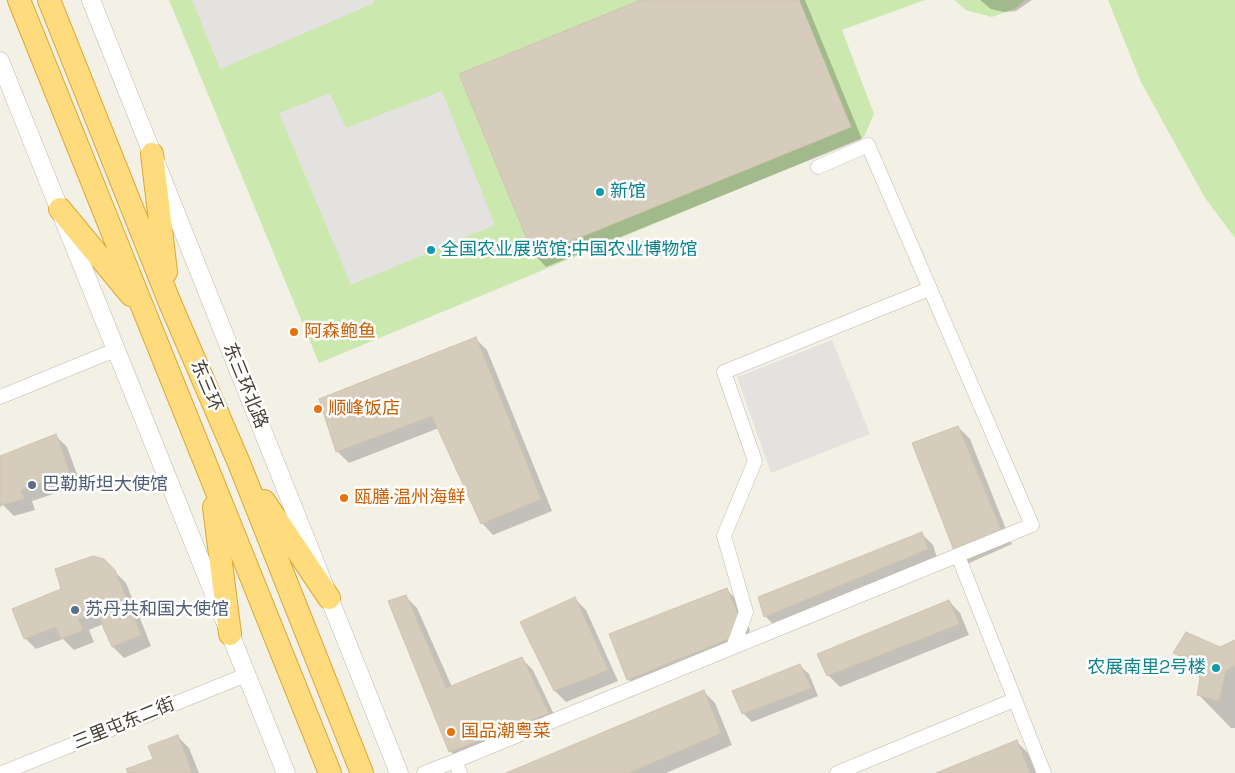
<!DOCTYPE html>
<html>
<head>
<meta charset="utf-8">
<style>
	body { margin:0 }
	canvas { display:block; background:#f3f0e6 }
</style>
</head>
<body>
<canvas width="1235" height="773"></canvas>
<script>
const c = document.querySelector('canvas').getContext('2d');
c.lineJoin = 'round';
function fill(path, color) { c.fillStyle = color; c.fill(path, 'evenodd'); }
const toPath = rows => new Path2D(rows.map(r => 'M' + r).join(''));
function stroke(path, color, width, dash) { c.strokeStyle = color; c.lineWidth = width; c.lineCap = dash ? 'butt' : 'round'; c.setLineDash(dash || []); c.stroke(path); }
function label(font, color, halo, rows, align = 'center') {
  c.font = font + ' "Space Grotesk","Noto Sans SC",sans-serif'; c.lineWidth = 5; c.setLineDash([]); c.textBaseline = 'middle'; c.strokeStyle = halo; c.fillStyle = color; for (const [text, x, y, turn = 0] of rows) {
    c.save(); c.translate(x, y); c.rotate((+turn || 0) * Math.PI / 180); c.textAlign = isNaN(turn) ? turn : align; if (halo) c.strokeText(text, 0, 0); c.fillText(text, 0, 0); c.restore();
  }
}
fill(toPath([
	[169,0,925,0,842,30,874,114,864,137,319,363],
	[954,0,1025,0,1016,8,992,17,966,10],
	[1108,0,1235,0,1235,238,1205,198,1141,82]
]), '#cbe8ae');
fill(toPath([
	[192,0,374,0,375,3,220,69],
	[442,91,495,225,351,285,279,113,330,93,346,128],
	[832,340,870,434,771,473,737,377]
]), '#e4e2de');
fill(toPath([
	[644,0,805,0,862,139,546,267,535,255],
	[980,0,1032,0,1016,11,1004,12,991,9],
	[476,339,487,350,552,511,493,535,482,523,439,428,349,463,337,451],
	[958,427,970,439,1012,544,967,564,913,444],
	[56,436,67,447,81,485,32,501,35,510,14,516,3,505,0,507,0,457],
	[922,534,933,545,938,561,777,628,766,617,759,598],
	[103,560,126,583,151,646,124,658,113,647,103,624,89,630,94,642,74,650,63,639,36,649,25,638,63,590],
	[727,590,738,601,750,630,744,648,639,691,628,679],
	[405,596,417,608,452,687,522,659,533,670,559,725,462,762,450,751],
	[575,599,586,610,618,681,566,702,555,691,522,623],
	[949,601,960,613,969,635,840,687,828,675],
	[1235,642,1235,728,1231,728,1199,695,1201,679,1175,652,1220,648],
	[800,666,809,674,818,696,752,722,743,713],
	[703,691,715,703,732,745,666,773,509,773],
	[177,736,189,748,199,773,129,773,155,760],
	[1016,741,1028,753,1036,773,940,773]
]), '#0003');
const building = toPath([
	[641,0,799,0,851,127,534,256,459,74,641,0],
	[476,337,541,499,481,524,432,416,336,452,319,399,476,337],
	[958,426,1002,532,955,553,912,443,958,426],
	[56,434,70,473,21,490,24,499,1,505,0,502,0,456,56,434],
	[922,532,928,549,764,617,758,597,922,532],
	[93,556,104,559,115,570,141,635,112,647,96,611,78,619,83,630,61,639,56,627,24,639,12,609,61,589,55,569,93,556],
	[727,588,739,617,733,637,627,680,609,634,727,588],
	[406,595,446,688,522,657,549,713,449,752,388,601,406,595],
	[575,597,608,670,554,691,520,622,575,597],
	[949,600,959,624,827,676,817,654,949,600],
	[1186,632,1220,647,1235,640,1235,666,1226,670,1219,701,1197,695,1202,666,1173,653,1186,632],
	[800,664,811,688,742,714,732,691,800,664],
	[704,690,721,733,629,773,506,773,704,690],
	[178,735,192,773,128,773,126,769,153,759,148,746,178,735],
	[1017,740,1030,773,936,773,1017,740]
]);
fill(building, '#d5ccbb');
stroke(building, '#d0c4af', 1);
const minor = toPath([
	[0,397,115,350],
	[958,556,1044,773],
	[733,647,746,612,724,536,755,461,724,372,929,289],
	[2,773,246,675],
	[424,773,455,761],
	[460,773,455,761,1032,525,868,145,818,167],
	[837,773,1014,700]
]);
const tertiary = toPath([
	[91,0,399,773],
	[0,61,286,773]
]);
const trunk = toPath([
	[19,0,330,773],
	[49,0,170,303,239,463,362,773],
	[152,154,166,272],
	[60,209,131,295],
	[264,501,329,598],
	[214,507,230,634]
]);
stroke(minor, '#bfb8a9', 15);
stroke(tertiary, '#bfb8a9', 19);
stroke(trunk, '#dea835', 24);
stroke(minor, '#fff', 14);
stroke(tertiary, '#fff', 18);
stroke(trunk, '#fedc7d', 22);
for (const [x, y, r, color] of [
	[600,192,5,"#0f9aa8"],
	[431,250,5,"#0f9aa8"],
	[294,332,5,"#e8710a"],
	[318,409,5,"#e8710a"],
	[32,485,5,"#5c6f8a"],
	[344,498,5,"#e8710a"],
	[75,610,5,"#5c6f8a"],
	[1216,668,5,"#0f9aa8"],
	[451,732,5,"#e8710a"]
]) { const dot = new Path2D(); dot.arc(x, y, r, 0, 2 * Math.PI); c.fillStyle = color; c.fill(dot); stroke(dot, '#fff', 2); }
label('18px', '#0d838f', '#fff', [
	["新馆",610,192],
	["全国农业展览馆;中国农业博物馆",441,250],
	["农展南里2号楼",1206,668,"right"]
], 'left');
label('18px', '#c56008', '#fff', [
	["阿森鲍鱼",304,332],
	["顺峰饭店",328,409],
	["瓯膳·温州海鲜",354,498],
	["国品潮粤菜",461,732]
], 'left');
label('18px', '#464035', '#fff', [
	["东三环",206,386,67],
	["东三环北路",245,386,68],
	["三里屯东二街",124,724,-22]
]);
label('18px', '#4e5e75', '#fff', [
	["巴勒斯坦大使馆",42,485],
	["苏丹共和国大使馆",85,610]
], 'left');
</script>
</body>
</html>
